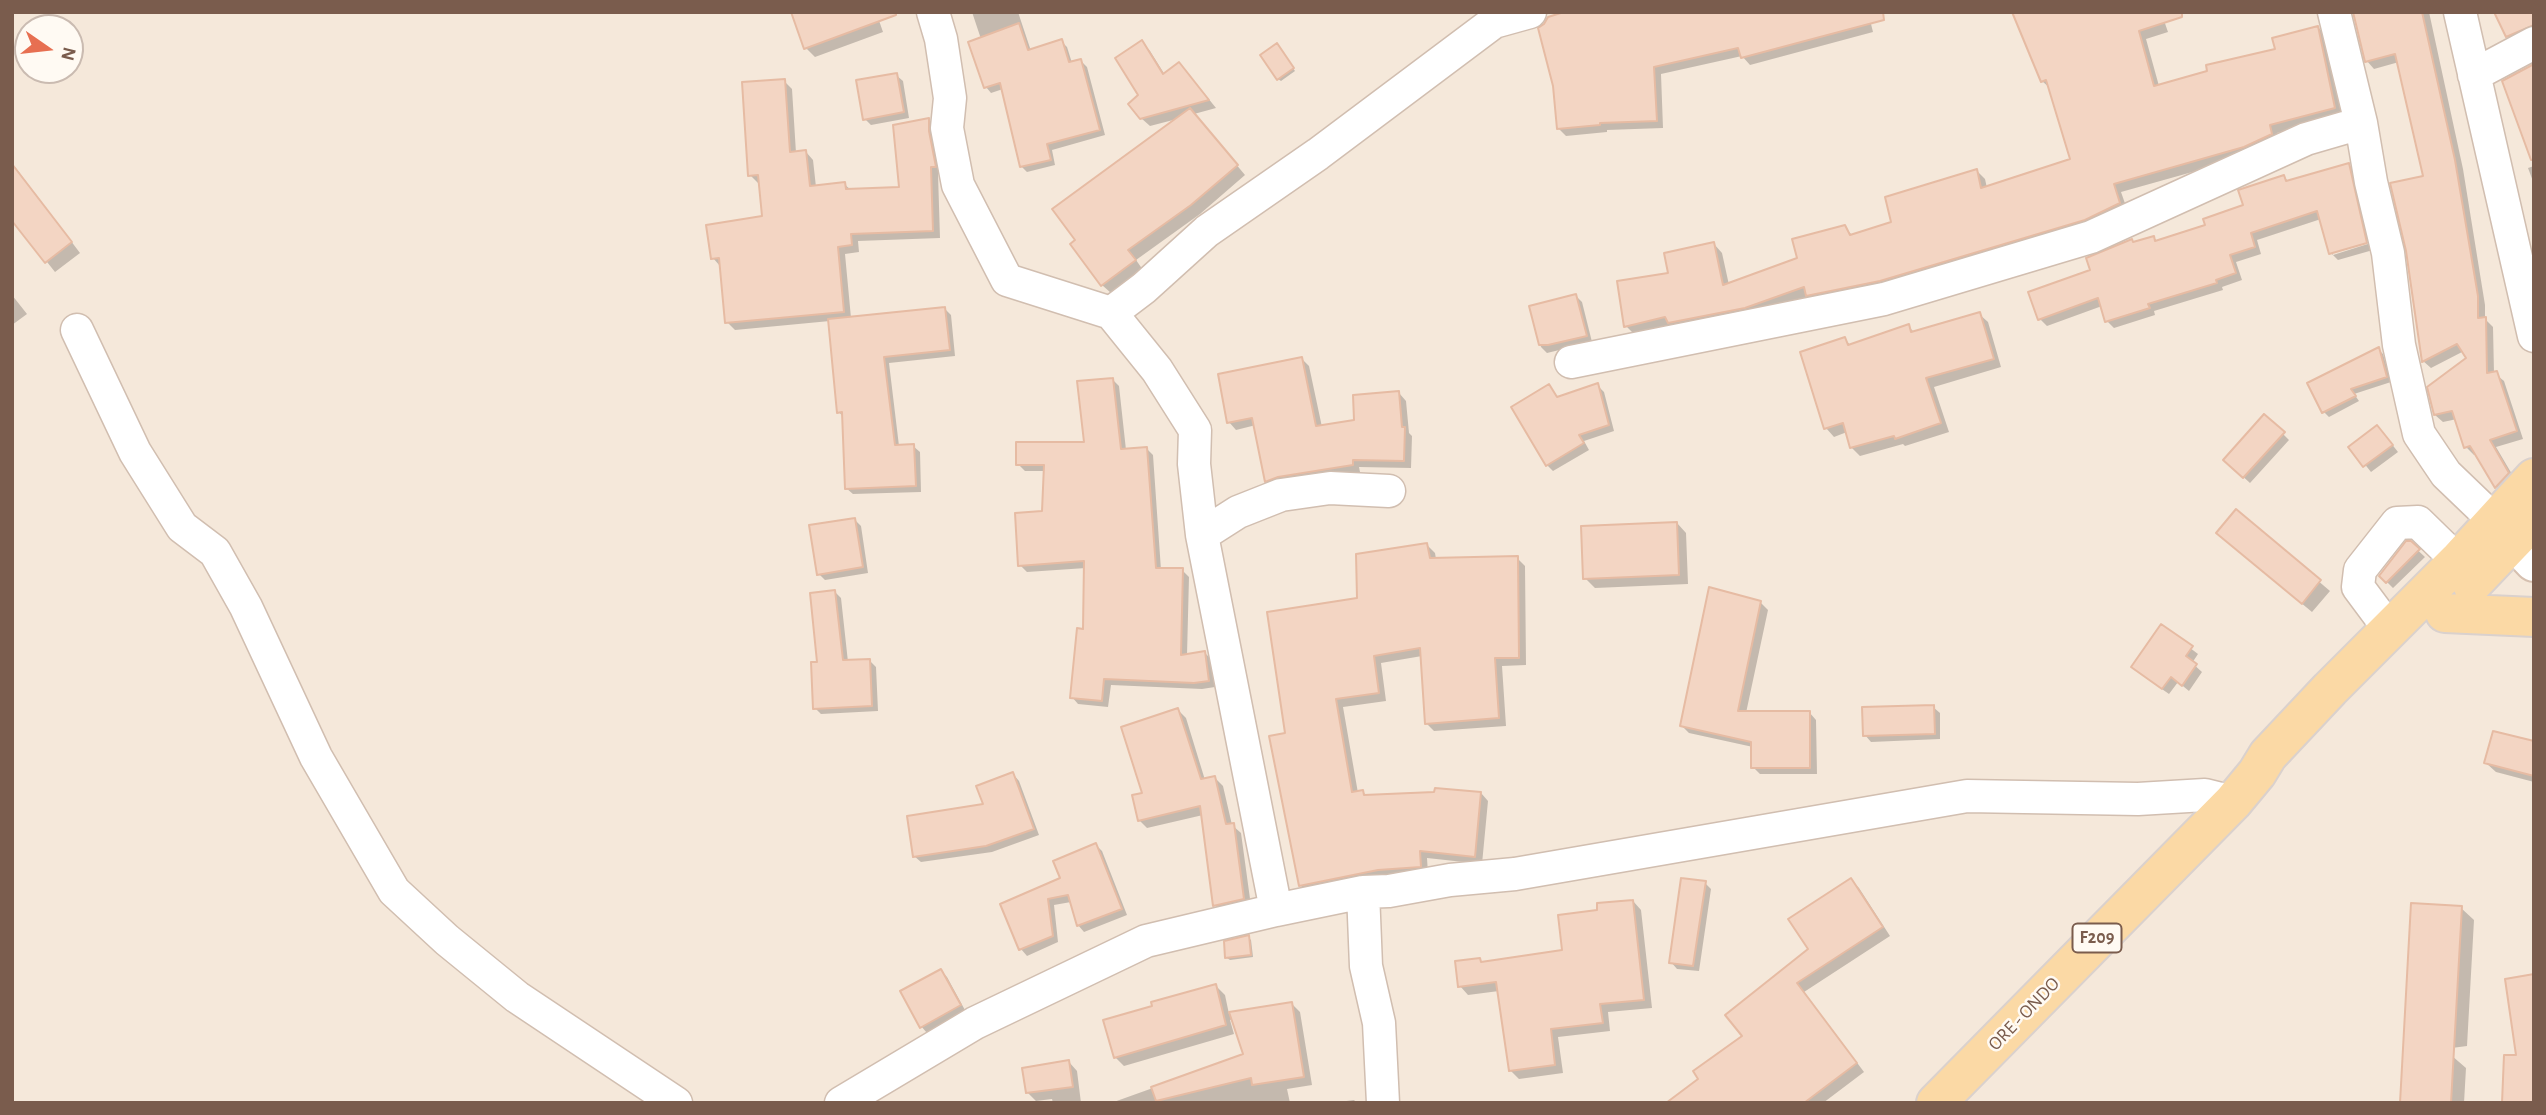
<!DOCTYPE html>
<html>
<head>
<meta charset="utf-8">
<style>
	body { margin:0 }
	#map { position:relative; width:2546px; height:1115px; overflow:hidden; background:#fdf6ec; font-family:"Alegreya Sans",sans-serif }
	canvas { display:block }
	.frame { position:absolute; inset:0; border:14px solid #7a5c4d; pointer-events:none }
	.north { position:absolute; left:14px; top:14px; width:70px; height:70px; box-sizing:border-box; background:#fffaf3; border:2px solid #cabbb1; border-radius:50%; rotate:104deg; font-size:19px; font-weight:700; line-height:28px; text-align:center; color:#7a5c4d }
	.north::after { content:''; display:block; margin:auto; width:24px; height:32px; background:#e76f51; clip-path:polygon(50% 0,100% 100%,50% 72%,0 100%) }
</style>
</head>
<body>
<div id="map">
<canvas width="2546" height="1115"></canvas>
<div class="frame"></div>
<div class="north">N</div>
</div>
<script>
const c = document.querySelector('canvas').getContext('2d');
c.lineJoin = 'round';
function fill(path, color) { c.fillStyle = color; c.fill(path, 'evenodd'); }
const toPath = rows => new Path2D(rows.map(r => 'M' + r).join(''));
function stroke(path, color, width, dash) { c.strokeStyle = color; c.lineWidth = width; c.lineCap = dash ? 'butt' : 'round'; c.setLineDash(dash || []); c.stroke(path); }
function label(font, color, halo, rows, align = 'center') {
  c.font = font + ' "Alegreya Sans",sans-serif'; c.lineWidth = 5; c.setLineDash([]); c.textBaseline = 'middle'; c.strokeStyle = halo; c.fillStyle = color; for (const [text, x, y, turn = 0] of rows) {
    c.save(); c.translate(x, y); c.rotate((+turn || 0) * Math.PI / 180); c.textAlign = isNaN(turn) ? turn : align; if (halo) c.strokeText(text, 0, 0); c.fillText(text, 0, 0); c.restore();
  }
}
fill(toPath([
	[12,12,2534,12,2534,1103,12,1103],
	[28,28,70,28,70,70,28,70]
]), '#f5e8da');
fill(toPath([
	[876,12,883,32,815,57,806,48],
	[972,12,1018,12,1031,51,1061,41,1067,47,1072,63,1081,61,1087,67,1105,135,1052,150,1055,165,1027,172,1021,166,1003,89,991,93,986,87,981,39],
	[1868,12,1873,32,1750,65,1742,56,1661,74,1663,128,1607,130,1607,132,1566,136,1558,128,1555,86],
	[2161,12,2168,32,2146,39,2159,86,2277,50,2318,27,2326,36,2343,117,2277,133,2280,143,2253,155,2121,192,2128,212,1816,304,1809,297,1754,316,1678,331,1672,325,1634,334,1626,326,1670,274,1714,244,1722,253,1729,285,1799,259,1844,227,1853,236,1893,223,1977,171,1985,179,1987,188,2072,160,2051,89,2042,81],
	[2355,12,2429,12,2463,169,2485,305,2485,319,2493,327,2494,373,2504,381,2523,439,2496,447,2516,481,2504,495,2496,487,2477,454,2474,455,2466,447,2457,419,2443,422,2435,415,2468,359,2464,351,2431,368,2423,361,2425,178,2399,62,2374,69,2367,61],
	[2534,12,2534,39,2517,46,2507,36],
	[1142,43,1150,51,1165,75,1187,72,1216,108,1194,114,1245,175,1200,214,1136,260,1143,270,1111,293,1102,285,1177,119,1150,126,1141,118],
	[1279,48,1295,71,1281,81,1278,79],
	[896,75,903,81,909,118,871,125,865,119],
	[784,81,792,89,796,153,806,152,813,160,816,187,844,184,851,190,901,189,929,120,936,128,942,174,938,174,940,238,858,241,859,252,845,254,851,318,945,309,951,315,955,356,889,363,899,446,913,446,920,452,921,492,853,494,846,488,844,418,839,412,830,321,735,330,727,322,720,266,713,258,764,218,760,182,758,183,750,175],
	[12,163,80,253,55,272,12,218],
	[2349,165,2356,172,2371,240,2333,251,2333,255,2371,243,2373,250,2338,260,2331,253,2321,219,2257,240,2261,254,2236,262,2242,280,2222,287,2223,290,2154,311,2155,315,2114,328,2107,321,2102,306,2047,326,2040,319,2092,271,2134,243,2153,238,2157,242,2207,226,2245,206,2284,177,2289,182],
	[2534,166,2534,184,2528,168],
	[12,295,27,314,12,325],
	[1576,296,1582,302,1592,342,1547,353,1541,347,1531,307],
	[1979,314,1988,322,2001,367,1934,387,1949,432,1905,446,1903,444,1860,456,1851,447,1847,432,1834,437,1826,428,1845,339,1851,346,1908,326,1915,333],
	[2378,349,2383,354,2391,382,2354,394,2359,401,2329,417,2324,412,2309,384],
	[1302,359,1309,366,1322,427,1356,422,1399,393,1406,401,1409,433,1412,436,1411,468,1359,467,1360,472,1286,484,1274,488,1267,481,1256,425,1236,430,1229,422],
	[1113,380,1119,386,1126,450,1147,449,1153,455,1161,570,1182,570,1189,577,1187,655,1205,653,1212,660,1215,687,1202,689,1111,685,1108,707,1078,704,1072,697,1085,631,1086,568,1027,572,1020,565,1043,513,1045,471,1025,471,1018,464,1086,444],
	[1549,386,1559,399,1598,386,1604,392,1614,431,1584,441,1589,450,1553,471,1547,465],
	[2383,433,2398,452,2371,472,2351,447],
	[2283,434,2289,440,2250,483,2225,460],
	[2236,511,2330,591,2312,612,2228,542],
	[855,520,861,526,868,573,825,580,819,574],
	[1677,523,1686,533,1688,584,1595,588,1585,578],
	[2410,543,2425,557,2393,588,2381,576],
	[1427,545,1435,553,1436,559,1517,558,1525,566,1526,665,1502,666,1506,726,1434,731,1426,723,1422,656,1381,663,1386,701,1343,707,1358,793,1363,792,1368,797,1481,793,1488,801,1482,864,1427,858,1428,874,1309,893,1301,886,1286,734,1359,600],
	[835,592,841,598,848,662,870,661,876,667,878,711,821,714,815,708,819,663],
	[1760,602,1768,610,1746,713,1809,712,1816,720,1817,774,1760,774,1753,767,1753,747,1689,733,1682,726],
	[2161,626,2198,654,2192,663,2202,672,2189,691,2178,682,2169,694,2139,673],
	[1933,707,1940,713,1940,739,1871,742,1865,735],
	[1178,710,1186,718,1205,780,1215,778,1223,786,1232,825,1241,833,1251,906,1222,913,1215,905,1203,815,1147,828,1139,820,1144,794],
	[2534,743,2534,782,2496,772,2486,763],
	[1013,774,1019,781,1039,835,992,852,921,862,914,856,985,806],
	[1096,845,1102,851,1127,915,1084,932,1078,925,1071,902,1054,905,1058,942,1027,956,1021,949,1003,905,1062,879],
	[1851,880,1859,888,1890,936,1804,992,1864,1072,1823,1103,1689,1103,1701,1080,1744,1036,1810,950],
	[1705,883,1711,889,1699,971,1677,969,1671,962],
	[1633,901,1641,910,1652,1008,1608,1012,1610,1031,1558,1037,1563,1073,1519,1079,1510,1070,1499,991,1468,995,1460,986,1480,960,1484,964,1564,952,1599,912],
	[2461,908,2474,920,2467,1046,2444,1049,2466,1068,2464,1103,2401,1103],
	[1248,937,1251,940,1253,957,1230,960,1227,958],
	[941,971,947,977,966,1012,927,1033,921,1026],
	[1216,986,1225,995,1229,1014,1291,1003,1300,1012,1312,1085,1287,1089,1290,1103,1111,1103,1245,1055,1233,1019,1230,1020,1234,1034,1124,1066,1115,1057],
	[1069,1062,1077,1071,1081,1103,1053,1103,1052,1099,1036,1101,1027,1092],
	[1354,1100,1357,1103,1331,1103]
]), '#0003');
const building = toPath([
	[791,12,896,12,896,15,804,49,791,12],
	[1564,12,1883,12,1884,20,1741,58,1738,48,1654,67,1657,121,1600,123,1600,125,1557,129,1553,86,1538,28,1544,24,1548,17,1564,12],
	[2012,12,2182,12,2182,17,2139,31,2154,86,2207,71,2206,65,2275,49,2272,38,2318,26,2335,108,2270,125,2272,134,2244,147,2114,184,2120,203,2085,220,1880,281,1806,296,1804,287,1745,308,1668,323,1665,317,1624,327,1617,281,1668,273,1664,253,1714,242,1723,285,1797,258,1792,239,1845,225,1850,235,1891,222,1885,197,1977,169,1981,188,2070,159,2046,80,2041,82,2012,12],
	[2353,12,2422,12,2455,160,2478,296,2478,318,2486,317,2487,373,2497,371,2517,431,2490,440,2509,473,2495,488,2470,446,2464,448,2452,411,2434,415,2427,387,2466,358,2457,344,2422,362,2406,251,2390,183,2423,176,2395,54,2365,62,2353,12],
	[2494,12,2534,12,2534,25,2506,37,2494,12],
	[1019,23,1028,50,1062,39,1069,62,1081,59,1100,130,1047,144,1051,160,1020,167,1000,83,984,88,968,42,1019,23],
	[1142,40,1163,74,1179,62,1209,100,1140,119,1128,104,1138,95,1115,58,1142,40],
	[1277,43,1294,68,1277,80,1260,55,1277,43],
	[2534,64,2534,160,2531,160,2502,81,2534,64],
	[897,73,904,112,863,120,856,80,897,73],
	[785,79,790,152,806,150,810,186,845,182,846,189,899,187,893,125,929,118,929,131,936,167,931,167,933,231,851,234,852,245,838,247,844,312,725,323,719,258,711,259,706,225,762,216,758,175,748,176,742,82,785,79],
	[1190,108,1238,165,1191,205,1128,250,1136,260,1101,286,1070,244,1075,240,1052,209,1190,108],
	[2349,163,2367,243,2329,254,2317,211,2251,233,2255,247,2230,255,2236,273,2216,280,2217,283,2148,304,2150,308,2105,322,2098,298,2038,320,2028,292,2090,270,2086,258,2132,239,2133,242,2154,236,2155,241,2205,225,2203,219,2243,205,2238,190,2284,175,2286,181,2349,163],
	[12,164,72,242,45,263,12,221,12,164],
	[1576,294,1587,336,1548,345,1539,345,1529,306,1576,294],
	[945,307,950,350,884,357,895,445,914,444,916,486,845,489,842,412,837,413,828,319,945,307],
	[1980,312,1994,359,1926,378,1941,423,1895,439,1894,436,1850,448,1843,423,1824,429,1800,352,1845,337,1848,345,1909,324,1911,332,1980,312],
	[2379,347,2387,377,2351,389,2356,396,2322,413,2307,383,2379,347],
	[1302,357,1316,426,1354,420,1353,395,1399,391,1402,427,1405,427,1404,461,1353,460,1353,465,1278,477,1265,482,1252,418,1227,423,1218,374,1302,357],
	[1113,378,1121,449,1147,447,1156,568,1183,568,1181,655,1205,651,1209,681,1194,683,1104,679,1102,701,1070,698,1077,628,1083,629,1084,561,1018,566,1015,513,1042,511,1044,465,1016,465,1016,442,1084,442,1077,381,1113,378],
	[1598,383,1609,425,1579,435,1584,443,1546,466,1511,407,1549,384,1557,397,1598,383],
	[2264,414,2285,432,2243,478,2223,460,2264,414],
	[2377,425,2393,445,2363,467,2348,447,2377,425],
	[2236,509,2321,580,2302,604,2216,533,2236,509],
	[855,518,863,567,817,575,809,525,855,518],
	[1677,522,1679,575,1583,579,1581,526,1677,522],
	[2406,541,2411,541,2420,549,2386,583,2379,576,2406,541],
	[1427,543,1430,558,1518,556,1519,658,1495,658,1499,718,1425,724,1420,648,1374,656,1379,693,1336,699,1352,792,1363,790,1364,795,1434,792,1435,788,1481,792,1475,857,1420,851,1421,867,1378,870,1299,886,1269,736,1285,733,1267,612,1357,598,1356,554,1427,543],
	[1709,587,1761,601,1738,711,1810,711,1810,768,1751,768,1751,742,1680,726,1709,587],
	[835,590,843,660,870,659,872,706,813,709,811,662,817,662,810,593,835,590],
	[2161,624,2193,646,2186,656,2197,664,2182,686,2171,677,2162,689,2131,667,2161,624],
	[1934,705,1935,734,1863,736,1862,707,1934,705],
	[1178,708,1201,779,1215,776,1226,824,1234,823,1244,899,1213,906,1200,806,1138,821,1132,795,1142,793,1121,727,1178,708],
	[2493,731,2534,741,2534,776,2484,763,2493,731],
	[1013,772,1034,829,986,846,913,857,907,816,983,804,976,786,1013,772],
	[1096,843,1122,909,1077,926,1068,895,1048,899,1053,936,1019,950,1000,904,1060,878,1053,861,1096,843],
	[1681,878,1706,881,1693,966,1669,963,1681,878],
	[1851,878,1883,927,1797,983,1857,1063,1804,1103,1666,1103,1698,1079,1693,1071,1742,1036,1725,1015,1808,949,1788,919,1851,878],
	[1633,900,1644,1000,1600,1004,1603,1023,1551,1029,1555,1065,1509,1071,1496,982,1458,987,1455,961,1480,958,1481,962,1562,950,1558,915,1597,910,1597,903,1633,900],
	[2411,903,2462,906,2451,1103,2400,1103,2411,903],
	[1249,935,1251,955,1225,958,1224,941,1249,935],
	[941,969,961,1005,920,1028,900,991,941,969],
	[2534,974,2534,1103,2502,1103,2504,1055,2516,1055,2505,979,2534,974],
	[1216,984,1226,1025,1114,1058,1103,1020,1152,1006,1151,1002,1216,984],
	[1292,1002,1304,1077,1252,1085,1251,1078,1156,1101,1151,1087,1243,1054,1229,1012,1292,1002],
	[1069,1060,1073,1087,1026,1093,1022,1068,1069,1060]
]);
fill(building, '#f3d5c3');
stroke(building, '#e6bba3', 2);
const street = toPath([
	[933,12,941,39,950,98,947,128,958,185,1007,280,1111,313,1144,288,1207,231,1318,154,1494,22,1530,12],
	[2334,12,2361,123,2371,182,2388,253,2399,345,2419,434,2446,474,2495,521],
	[2460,12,2534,336],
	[2474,75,2534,43],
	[1111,313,1157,370,1195,430,1194,464,1202,535,1276,910],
	[77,330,135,452,182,527,215,552,246,607,316,757,394,891,447,940,517,997,676,1103],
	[1571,362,1884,299,2091,237,2306,139,2361,123],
	[1202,535,1238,512,1281,495,1330,488,1389,491],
	[2390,630,2358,587,2360,570,2397,523,2418,522,2458,561],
	[1363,892,1366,966,1379,1023,1383,1103],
	[841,1103,975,1023,1146,941,1276,910,1363,892,1389,891,1450,880,1515,874,1967,796,2138,799,2205,795,2233,802]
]);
const secondary = toPath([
	[2495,521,2534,562]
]);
const primary = toPath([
	[2472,584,2534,519],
	[2445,613,2534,617],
	[1936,1103,2233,802,2257,773,2268,755,2330,689,2458,561,2534,478]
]);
stroke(street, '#d1beb0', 35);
stroke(secondary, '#d6c0b0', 42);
stroke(primary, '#dad1cd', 42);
stroke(street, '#fff', 32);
stroke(secondary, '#fff', 38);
stroke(primary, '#fbd9a5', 38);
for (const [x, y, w] of [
	[2097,938,49]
]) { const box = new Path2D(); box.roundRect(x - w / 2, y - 14.5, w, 29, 5); c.fillStyle = '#fffaf3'; c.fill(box); stroke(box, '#7a5c4d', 2); }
label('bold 18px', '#7a5c4d', null, [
	["F209",2097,938]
]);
label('19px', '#7a5c4d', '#fffaf3', [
	["ORE - ONDO",2024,1014,-46]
]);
</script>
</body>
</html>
